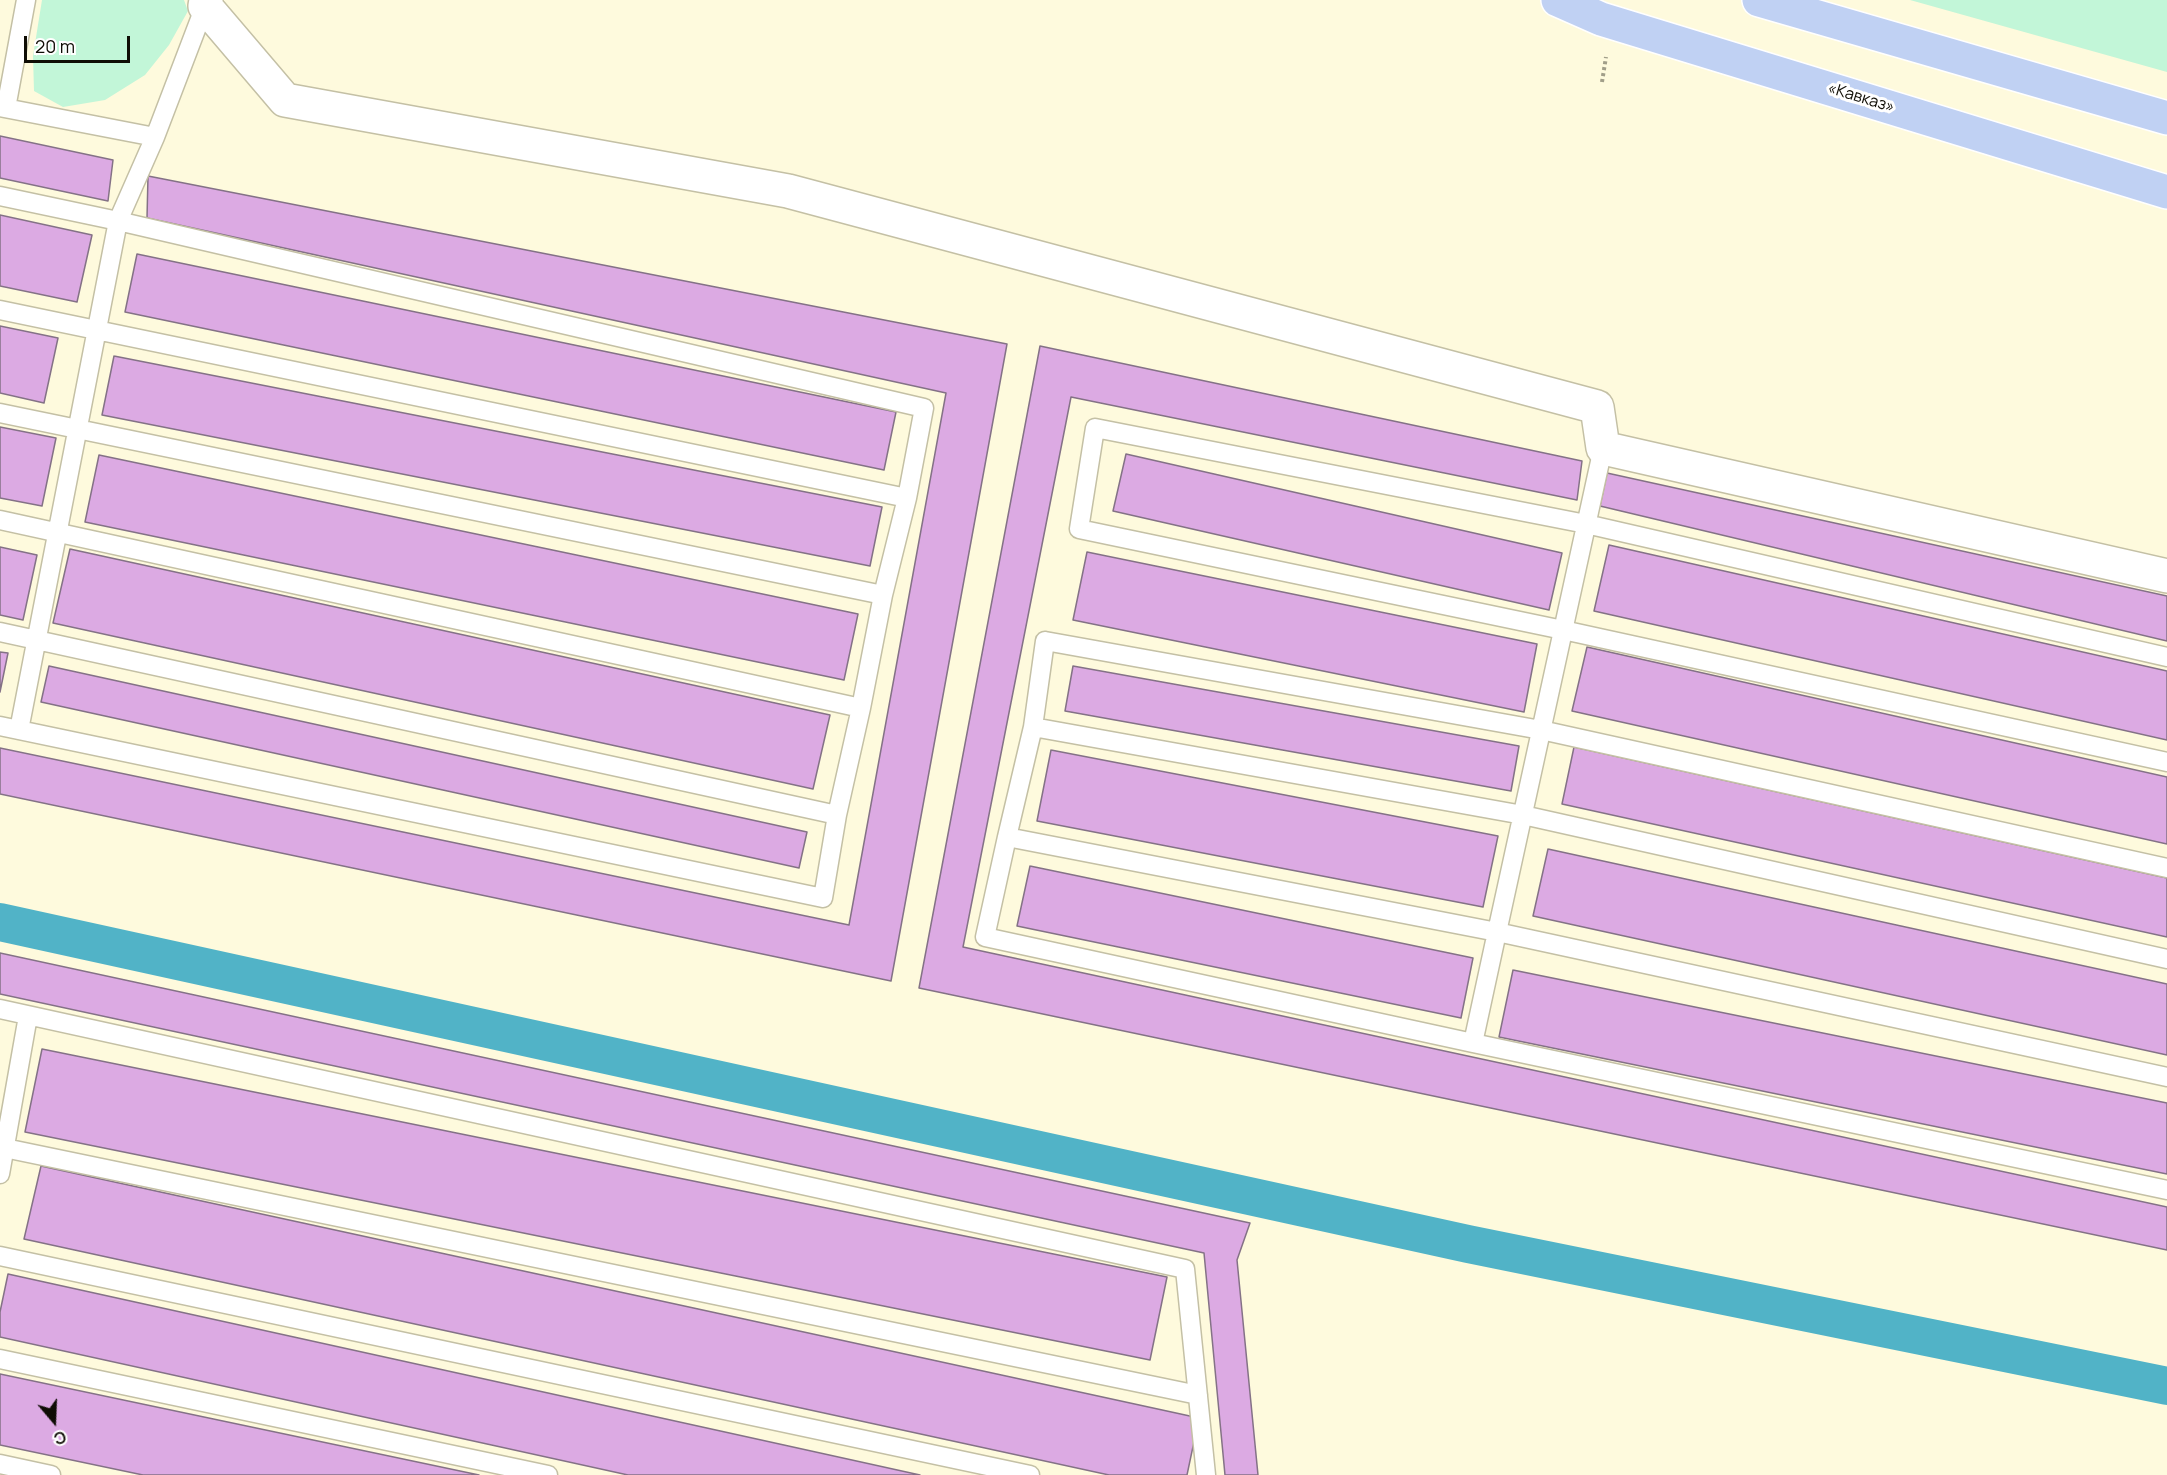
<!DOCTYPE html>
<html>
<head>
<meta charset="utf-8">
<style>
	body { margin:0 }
	#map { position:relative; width:2167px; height:1475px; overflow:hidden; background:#fefadd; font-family:Manrope,sans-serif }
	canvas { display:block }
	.north { position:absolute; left:24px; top:1391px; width:60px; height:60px; -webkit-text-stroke:4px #fff; paint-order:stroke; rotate:161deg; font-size:16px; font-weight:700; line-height:24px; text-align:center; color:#0f0d05 }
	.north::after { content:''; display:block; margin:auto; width:21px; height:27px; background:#0f0d05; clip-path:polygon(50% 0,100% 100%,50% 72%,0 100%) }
	.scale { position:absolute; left:24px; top:36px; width:106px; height:27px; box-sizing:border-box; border:3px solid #0f0d05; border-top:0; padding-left:8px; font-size:18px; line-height:21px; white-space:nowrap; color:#0f0d05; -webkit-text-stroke:4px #fff; paint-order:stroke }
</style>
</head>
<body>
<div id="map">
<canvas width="2167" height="1475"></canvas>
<div class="north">С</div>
<div class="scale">20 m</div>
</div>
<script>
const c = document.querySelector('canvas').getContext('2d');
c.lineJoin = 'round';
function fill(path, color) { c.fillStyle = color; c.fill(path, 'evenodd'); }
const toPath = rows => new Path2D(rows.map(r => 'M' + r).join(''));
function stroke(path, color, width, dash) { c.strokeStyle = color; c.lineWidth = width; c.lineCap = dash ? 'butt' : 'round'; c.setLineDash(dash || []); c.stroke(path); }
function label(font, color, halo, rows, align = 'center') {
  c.font = font + ' Manrope,sans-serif'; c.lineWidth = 6; c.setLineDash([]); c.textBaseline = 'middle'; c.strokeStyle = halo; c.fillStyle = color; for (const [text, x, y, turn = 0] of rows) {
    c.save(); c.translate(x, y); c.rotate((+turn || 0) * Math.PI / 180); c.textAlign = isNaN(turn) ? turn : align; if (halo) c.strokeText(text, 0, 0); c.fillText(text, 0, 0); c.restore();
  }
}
fill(toPath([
	[42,0,184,0,188,11,169,45,145,75,105,100,63,107,34,91,33,56],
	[1910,0,2167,0,2167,72]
]), '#c2f6d8');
stroke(toPath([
	[0,922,1468,1244,2167,1386]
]), '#51b3c7', 38);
const building = toPath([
	[0,136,113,160,108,201,0,178,0,136],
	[148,176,1007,344,891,981,0,794,0,748,849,925,946,393,147,218,148,176],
	[0,215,92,235,77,302,0,286,0,215],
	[137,254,896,412,884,470,125,312,137,254],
	[0,326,58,338,44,403,0,393,0,326],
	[1040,346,1582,461,1577,500,1071,397,963,947,2167,1207,2167,1250,919,988,1040,346],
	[114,356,882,507,870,566,102,415,114,356],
	[0,427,56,438,42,506,0,498,0,427],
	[1126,454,1562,553,1549,610,1113,511,1126,454],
	[99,455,858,614,844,680,85,522,99,455],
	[1607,473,2167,596,2167,641,1600,506,1607,473],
	[1609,545,2167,671,2167,740,1594,611,1609,545],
	[0,547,37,555,23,620,0,615,0,547],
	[70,549,830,715,813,789,53,623,70,549],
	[1087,552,1537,644,1524,712,1073,620,1087,552],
	[1587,647,2167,777,2167,844,1572,711,1587,647],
	[0,652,8,653,0,692,0,652],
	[49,666,807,832,799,868,41,702,49,666],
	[1073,666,1519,746,1511,791,1065,711,1073,666],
	[1574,747,2167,878,2167,937,1562,804,1574,747],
	[1051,750,1498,836,1483,907,1037,821,1051,750],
	[1548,849,2167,984,2167,1055,1533,916,1548,849],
	[1030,866,1473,958,1461,1018,1017,926,1030,866],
	[0,953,1250,1223,1237,1260,1258,1475,1225,1475,1204,1253,0,994,0,953],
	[1513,970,2167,1103,2167,1174,1499,1037,1513,970],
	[42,1049,1167,1277,1150,1360,25,1132,42,1049],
	[41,1166,1199,1418,1187,1475,1109,1475,24,1239,41,1166],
	[8,1274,920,1475,628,1475,0,1337,0,1312,8,1274],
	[0,1374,479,1475,143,1475,0,1445,0,1374]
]);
fill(building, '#dcaae3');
stroke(building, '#847286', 1.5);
const lane = toPath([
	[0,107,155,137],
	[6,108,26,0],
	[0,196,118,221,924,408,907,498,0,310],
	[0,413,883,595,907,498],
	[1603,448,1497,932,1473,1043,985,937,1007,837,1497,932,2167,1077],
	[0,520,861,708,883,595],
	[0,632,837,815],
	[2167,657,1586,524,1095,428,1079,529,1563,630,2167,762],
	[0,726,823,898,837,815,861,708],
	[1033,727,1045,641,1541,730,2167,868],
	[19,730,118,221,155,137,205,6],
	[1007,837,1033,727,1523,815,2167,959],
	[0,1009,1185,1269,1206,1475],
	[1473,1043,2167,1190],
	[0,1147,1198,1395],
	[0,1174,28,1016],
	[0,1256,1030,1475],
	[0,1359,548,1475],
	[0,1464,51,1475]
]);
const street = toPath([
	[206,0,205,6,285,100,788,191,1597,407,1603,448,2167,576]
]);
const highway = toPath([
	[1558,0,1601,19,2167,192],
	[1759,0,2167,118]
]);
stroke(lane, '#c4c0a5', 21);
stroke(street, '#c4c0a5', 36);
stroke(highway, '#fff', 36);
stroke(toPath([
	[1602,82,1606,57]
]), '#a19e89', 4, [3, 3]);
stroke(lane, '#fff', 18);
stroke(street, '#fff', 33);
stroke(highway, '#c0d1f3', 33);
label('16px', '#0f0d05', '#fff', [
	["«Кавказ»",1861,98,17]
]);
</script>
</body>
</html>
